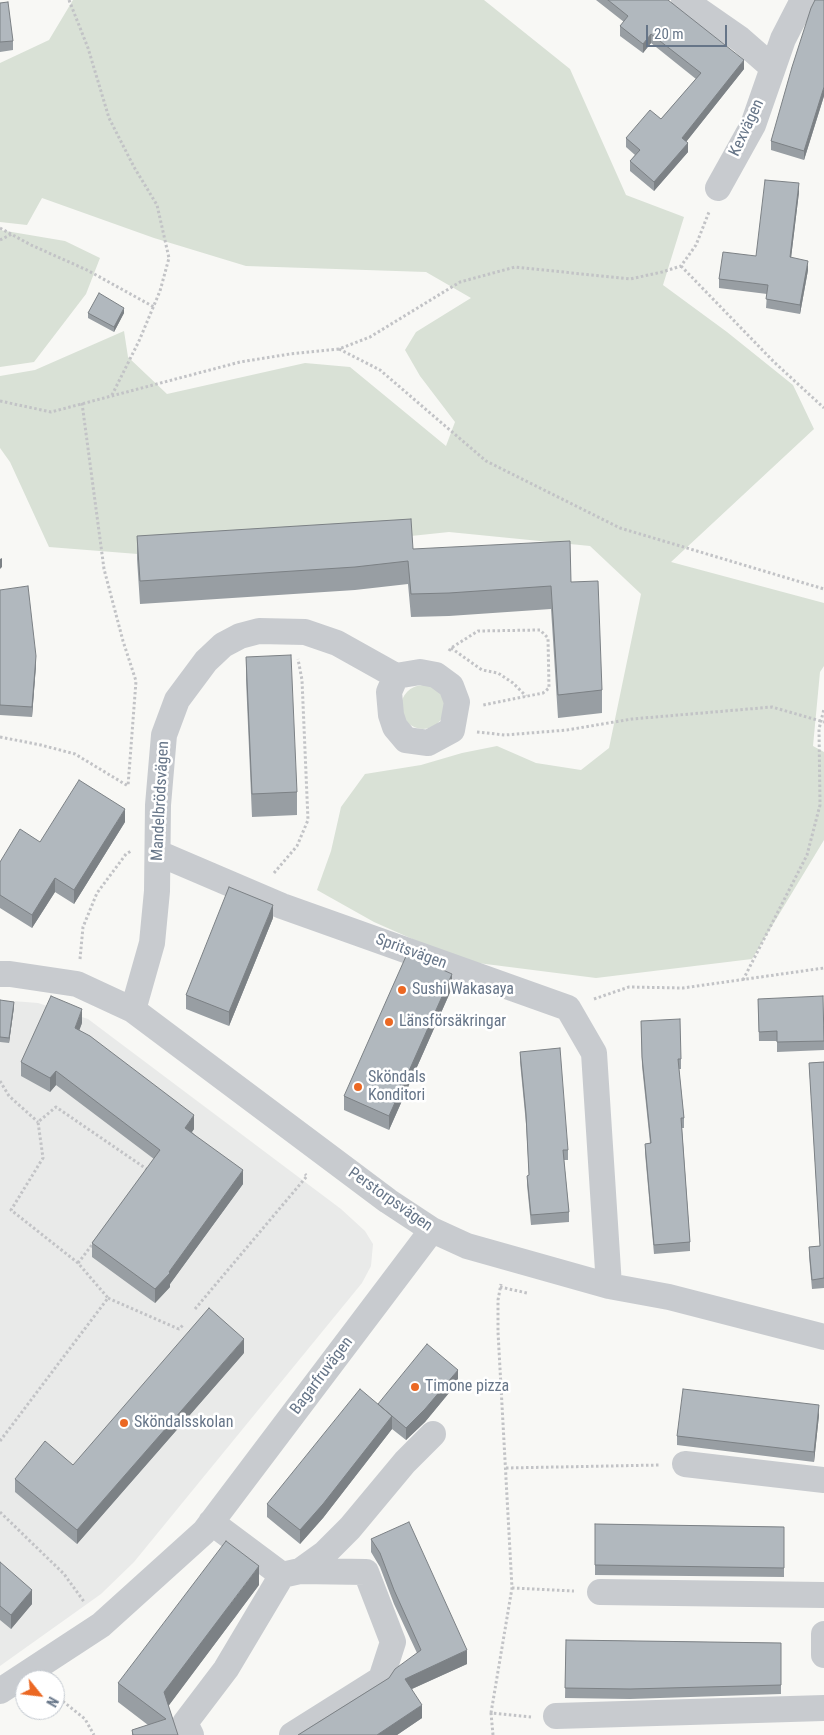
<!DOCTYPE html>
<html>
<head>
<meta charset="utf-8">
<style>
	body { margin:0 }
	#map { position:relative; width:824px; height:1735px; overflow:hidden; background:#f8f8f5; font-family:"Roboto Condensed",sans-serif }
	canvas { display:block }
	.north { position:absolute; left:15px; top:1670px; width:50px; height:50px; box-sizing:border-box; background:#fff; border:1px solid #c2c8cf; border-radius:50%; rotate:119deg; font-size:14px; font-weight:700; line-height:20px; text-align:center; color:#667588 }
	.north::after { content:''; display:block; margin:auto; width:18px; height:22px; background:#eb6823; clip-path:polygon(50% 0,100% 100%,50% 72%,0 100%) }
	.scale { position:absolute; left:646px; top:25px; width:81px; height:22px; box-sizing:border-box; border:2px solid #667588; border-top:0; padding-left:6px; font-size:15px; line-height:18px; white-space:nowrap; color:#667588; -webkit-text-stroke:4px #fff; paint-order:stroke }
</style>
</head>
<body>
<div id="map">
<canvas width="824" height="1735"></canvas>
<div class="north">N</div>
<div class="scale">20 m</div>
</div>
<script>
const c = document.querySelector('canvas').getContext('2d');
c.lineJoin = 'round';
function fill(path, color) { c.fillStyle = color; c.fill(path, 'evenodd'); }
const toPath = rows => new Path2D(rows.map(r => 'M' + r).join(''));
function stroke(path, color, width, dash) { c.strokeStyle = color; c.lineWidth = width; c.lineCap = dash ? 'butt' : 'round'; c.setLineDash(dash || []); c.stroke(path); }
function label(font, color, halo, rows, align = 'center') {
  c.font = font + ' "Roboto Condensed",sans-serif'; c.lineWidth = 5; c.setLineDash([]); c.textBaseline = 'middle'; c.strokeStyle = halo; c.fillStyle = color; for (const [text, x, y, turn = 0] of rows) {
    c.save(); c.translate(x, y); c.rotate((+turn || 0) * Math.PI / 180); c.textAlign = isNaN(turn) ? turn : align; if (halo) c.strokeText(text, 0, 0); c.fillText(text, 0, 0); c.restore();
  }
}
fill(toPath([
	[0,1000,38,1003,88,1019,341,1209,365,1231,373,1244,371,1266,362,1283,134,1562,101,1594,0,1666]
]), '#e9eae9');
fill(toPath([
	[73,0,484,0,570,69,626,195,684,217,663,285,727,332,793,385,814,429,671,562,824,603,824,666,820,672,813,746,824,752,824,840,752,959,596,978,462,961,374,922,317,890,331,851,341,807,365,774,421,765,462,753,497,746,536,763,581,770,609,748,641,594,590,546,449,532,297,548,163,556,49,547,10,462,0,448,0,376,35,370,124,331,128,357,167,394,305,363,350,367,446,446,455,422,420,376,405,350,416,332,471,298,426,272,246,266,154,238,42,198,27,225,0,222,0,63,49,40],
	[0,230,65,241,100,258,86,294,34,362,0,367],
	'401 707a22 22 0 1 1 44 0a22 22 0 1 1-44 0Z'
]), '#d9e1d6');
stroke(toPath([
	[69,0,88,48,109,118,134,167,157,205,169,258,160,291,139,341,112,395],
	[0,228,31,245,87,270,154,307],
	[0,240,12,234],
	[681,266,774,362,824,408],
	[339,349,380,370,486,461,620,528,824,589],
	[0,401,51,412,240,362,290,354,339,349,370,337,460,282,515,267,630,279,662,272,681,266,696,245,709,212],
	[82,403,104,569,123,641,136,681,128,786],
	[451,648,482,670,498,673,513,683,526,696],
	[449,651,451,648,478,631,540,630,548,638,549,688,543,693,483,705],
	[477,732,505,735,567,730,632,719,772,707,824,722],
	[0,737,41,745,75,754,128,786],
	[274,873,297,846,308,820,302,680,298,659],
	[80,959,83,927,97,893,126,854,131,851],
	[743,980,807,855,820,805,819,729,824,709],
	[594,999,629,987,683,988,824,968],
	[0,1081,9,1096,38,1122],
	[78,1263,95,1241],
	[500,1287,527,1293],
	[108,1298,179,1329,184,1324],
	[195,1309,307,1176,305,1174],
	[0,1441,108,1298,78,1263,11,1210,43,1158,38,1122,56,1107,148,1170,147,1172],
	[506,1468,660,1465],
	[0,1512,64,1574,85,1603],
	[512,1588,574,1591],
	[55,1695,85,1719,94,1735],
	[491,1713,512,1588,498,1332,498,1300,501,1284],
	[493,1735,491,1713,531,1717]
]), '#c2c3c6', 3, [2.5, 2.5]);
stroke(toPath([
	[684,0,740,39,772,67],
	[718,188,753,125,783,39,803,0],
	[158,853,282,906,568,1008,594,1053,609,1286],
	[0,974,10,974,77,984,133,1010,388,1201,432,1230,467,1246,609,1286,669,1297,824,1337],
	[133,1010,152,943,157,891,158,805,164,735,177,700,206,661,223,645,240,636,259,631,305,632,337,643,396,676,389,692,391,715,395,727,406,740,428,743,452,730,457,702,451,686,436,675,420,672,396,676],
	[685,1464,824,1480],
	[211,1522,282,1575,300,1571,325,1553,350,1528,405,1462,433,1434],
	[600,1592,824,1595],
	[824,1634,824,1655],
	[0,1691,101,1625,204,1532,432,1230],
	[556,1716,824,1708],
	[191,1735,185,1723,226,1669,282,1575],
	[292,1735,381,1679,393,1642,366,1572,300,1571]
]), '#c8cbcf', 26);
fill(toPath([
	[596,0,668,0,744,69,686,142,688,152,654,191,630,171,630,161,635,155,626,147,626,138,661,119,696,79,651,43,643,53,620,36,620,26,624,22],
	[824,0,824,96,804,160,771,150,771,141],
	[0,3,13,41,13,50,0,52],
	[799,192,791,258,808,270,800,314,766,308,767,294,719,288,719,279,756,256],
	[88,313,124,313,114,332,88,318],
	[137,536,413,549,571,582,602,690,602,713,558,718,551,609,449,616,411,617,408,584,355,590,140,604,137,559],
	[0,590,36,665,32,717,0,715],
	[246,657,297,792,297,815,252,817,246,680],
	[125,822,74,904,55,892,32,928,0,908,0,862,40,842],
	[273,918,229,1026,186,1009,186,995],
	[452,988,389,1130,344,1110,344,1096],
	[758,999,824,1026,824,1050,777,1052,777,1041,759,1041],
	[0,1000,14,1007,9,1043,0,1042],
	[641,1021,681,1059,681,1069,679,1069,684,1118,684,1128,682,1128,690,1242,690,1251,654,1254,645,1153,645,1144,650,1143,642,1066],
	[82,1023,79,1030,194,1129,192,1132,243,1184,170,1284,170,1287,155,1303,92,1257,92,1243,154,1159,56,1085,50,1092,21,1076,21,1062],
	[520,1052,568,1150,568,1160,564,1160,569,1212,569,1222,531,1225,527,1185,527,1176,529,1175,526,1124,520,1062],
	[824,1062,824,1288,812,1289,809,1256,809,1247,820,1246,809,1063],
	[244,1353,77,1544,15,1492,15,1479,73,1465],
	[458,1382,425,1422,406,1440,392,1429,323,1518,300,1544,267,1517,267,1504,378,1404],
	[819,1415,814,1462,677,1445,677,1436],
	[595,1524,784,1527,784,1577,595,1575],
	[371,1539,467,1664,412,1689,422,1718,397,1735,298,1735,389,1678,417,1653,394,1604,380,1567,371,1552],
	[0,1562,32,1604,11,1629,0,1620],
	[259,1585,168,1706,178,1735,132,1735,132,1730,148,1725,118,1702,118,1683],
	[566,1640,781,1643,781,1694,630,1699,565,1698]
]), '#989ea3');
fill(toPath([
	[651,34,651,43,643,53,643,44],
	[744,60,744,69,682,147,682,138],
	[824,87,824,96,804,160,804,151],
	[688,143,688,152,654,191,654,182],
	[799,183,799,192,790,266,790,257],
	[808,261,808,270,800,314,800,305],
	[124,308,124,313,114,332,114,327],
	[2,558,2,567,0,569,0,559],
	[36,656,36,665,32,717,32,707],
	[125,809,125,822,74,904,74,890],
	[55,878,55,892,32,928,32,915],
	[273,905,273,918,229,1026,229,1012],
	[452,974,452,988,389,1130,389,1116],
	[14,1002,14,1007,9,1043,9,1038],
	[82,1009,82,1023,75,1042,75,1028],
	[56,1071,56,1085,50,1092,50,1078],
	[194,1115,194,1129,185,1141,185,1128],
	[243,1170,243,1184,170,1284,170,1287,155,1303,155,1289,169,1272],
	[244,1339,244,1353,77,1544,77,1530],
	[458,1370,458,1382,425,1422,406,1440,406,1428],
	[819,1405,819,1415,814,1462,814,1452],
	[392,1416,392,1429,323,1518,300,1544,300,1530],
	[259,1566,259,1585,164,1712,164,1692],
	[32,1590,32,1604,11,1629,11,1615],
	[467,1650,467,1664,405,1692,405,1679],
	[422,1705,422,1718,397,1735,377,1735]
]), '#7c8185');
const building = toPath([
	[608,0,668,0,744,60,682,138,688,143,654,182,630,161,640,150,626,138,650,110,661,119,701,73,651,34,643,44,620,26,628,16,608,0],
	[815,0,824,0,824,87,804,151,771,141,792,67,811,8,815,0],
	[8,2,13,41,0,42,0,3,8,2],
	[765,180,799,183,790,257,808,261,800,305,766,299,768,285,719,279,723,252,756,256,765,180],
	[99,293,124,308,114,327,88,313,99,293],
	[411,519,413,549,570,541,571,582,598,581,602,690,558,695,551,586,449,593,411,594,408,561,355,567,140,581,137,536,411,519],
	[28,586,36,656,32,707,0,705,0,590,28,586],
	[291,655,297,792,252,794,246,657,291,655],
	[79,780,125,809,74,890,55,878,32,915,0,895,0,862,20,829,40,842,79,780],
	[229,887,273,905,229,1012,186,995,229,887],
	[407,954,452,974,389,1116,344,1096,407,954],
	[51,996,82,1009,75,1028,90,1036,194,1115,185,1128,243,1170,169,1272,170,1273,155,1289,92,1243,160,1150,56,1071,50,1078,21,1062,51,996],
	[823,996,824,1041,777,1042,777,1031,759,1032,758,999,823,996],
	[0,1000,14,1002,9,1038,0,1037,0,1000],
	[680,1019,681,1059,678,1059,684,1118,681,1118,690,1242,654,1245,645,1144,651,1143,642,1057,641,1021,680,1019],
	[560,1048,568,1150,563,1150,569,1212,531,1215,527,1176,529,1175,526,1114,520,1052,560,1048],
	[824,1062,824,1278,812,1280,809,1247,820,1246,809,1063,824,1062],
	[209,1308,244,1339,77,1530,15,1479,45,1441,73,1465,209,1308],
	[427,1344,458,1370,425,1409,406,1428,378,1404,427,1344],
	[360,1389,392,1416,323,1504,300,1530,267,1504,360,1389],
	[683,1389,819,1405,814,1452,677,1436,683,1389],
	[409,1522,467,1650,405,1679,422,1705,377,1735,298,1735,389,1678,395,1669,421,1650,394,1590,380,1553,371,1539,409,1522],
	[595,1524,784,1527,784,1568,595,1565,595,1524],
	[226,1541,259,1566,164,1692,178,1735,133,1735,132,1730,166,1719,118,1683,226,1541],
	[0,1562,32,1590,11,1615,0,1606,0,1562],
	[566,1640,781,1643,781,1685,630,1689,565,1688,566,1640]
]);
fill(building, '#b1b8be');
stroke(building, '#7c8185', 1);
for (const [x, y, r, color] of [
	[402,990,5,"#eb6823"],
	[389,1022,5,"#eb6823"],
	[358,1087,5,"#eb6823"],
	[415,1387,5,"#eb6823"],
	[124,1423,5,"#eb6823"]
]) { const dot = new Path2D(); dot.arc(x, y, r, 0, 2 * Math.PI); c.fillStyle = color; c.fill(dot); stroke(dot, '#fff', 2); }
label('16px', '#667588', '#fff', [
	["Kexvägen",747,128,-65],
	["Mandelbrödsvägen",161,801,-87],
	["Spritsvägen",411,952,20],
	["Perstorpsvägen",390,1200,35],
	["Bagarfruvägen",322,1376,-53]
]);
label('16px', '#667588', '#fff', [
	["Sushi Wakasaya",412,990],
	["Länsförsäkringar",399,1022],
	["Sköndals",368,1078],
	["Konditori",368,1096],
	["Timone pizza",425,1387],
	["Sköndalsskolan",134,1423]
], 'left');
</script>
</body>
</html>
